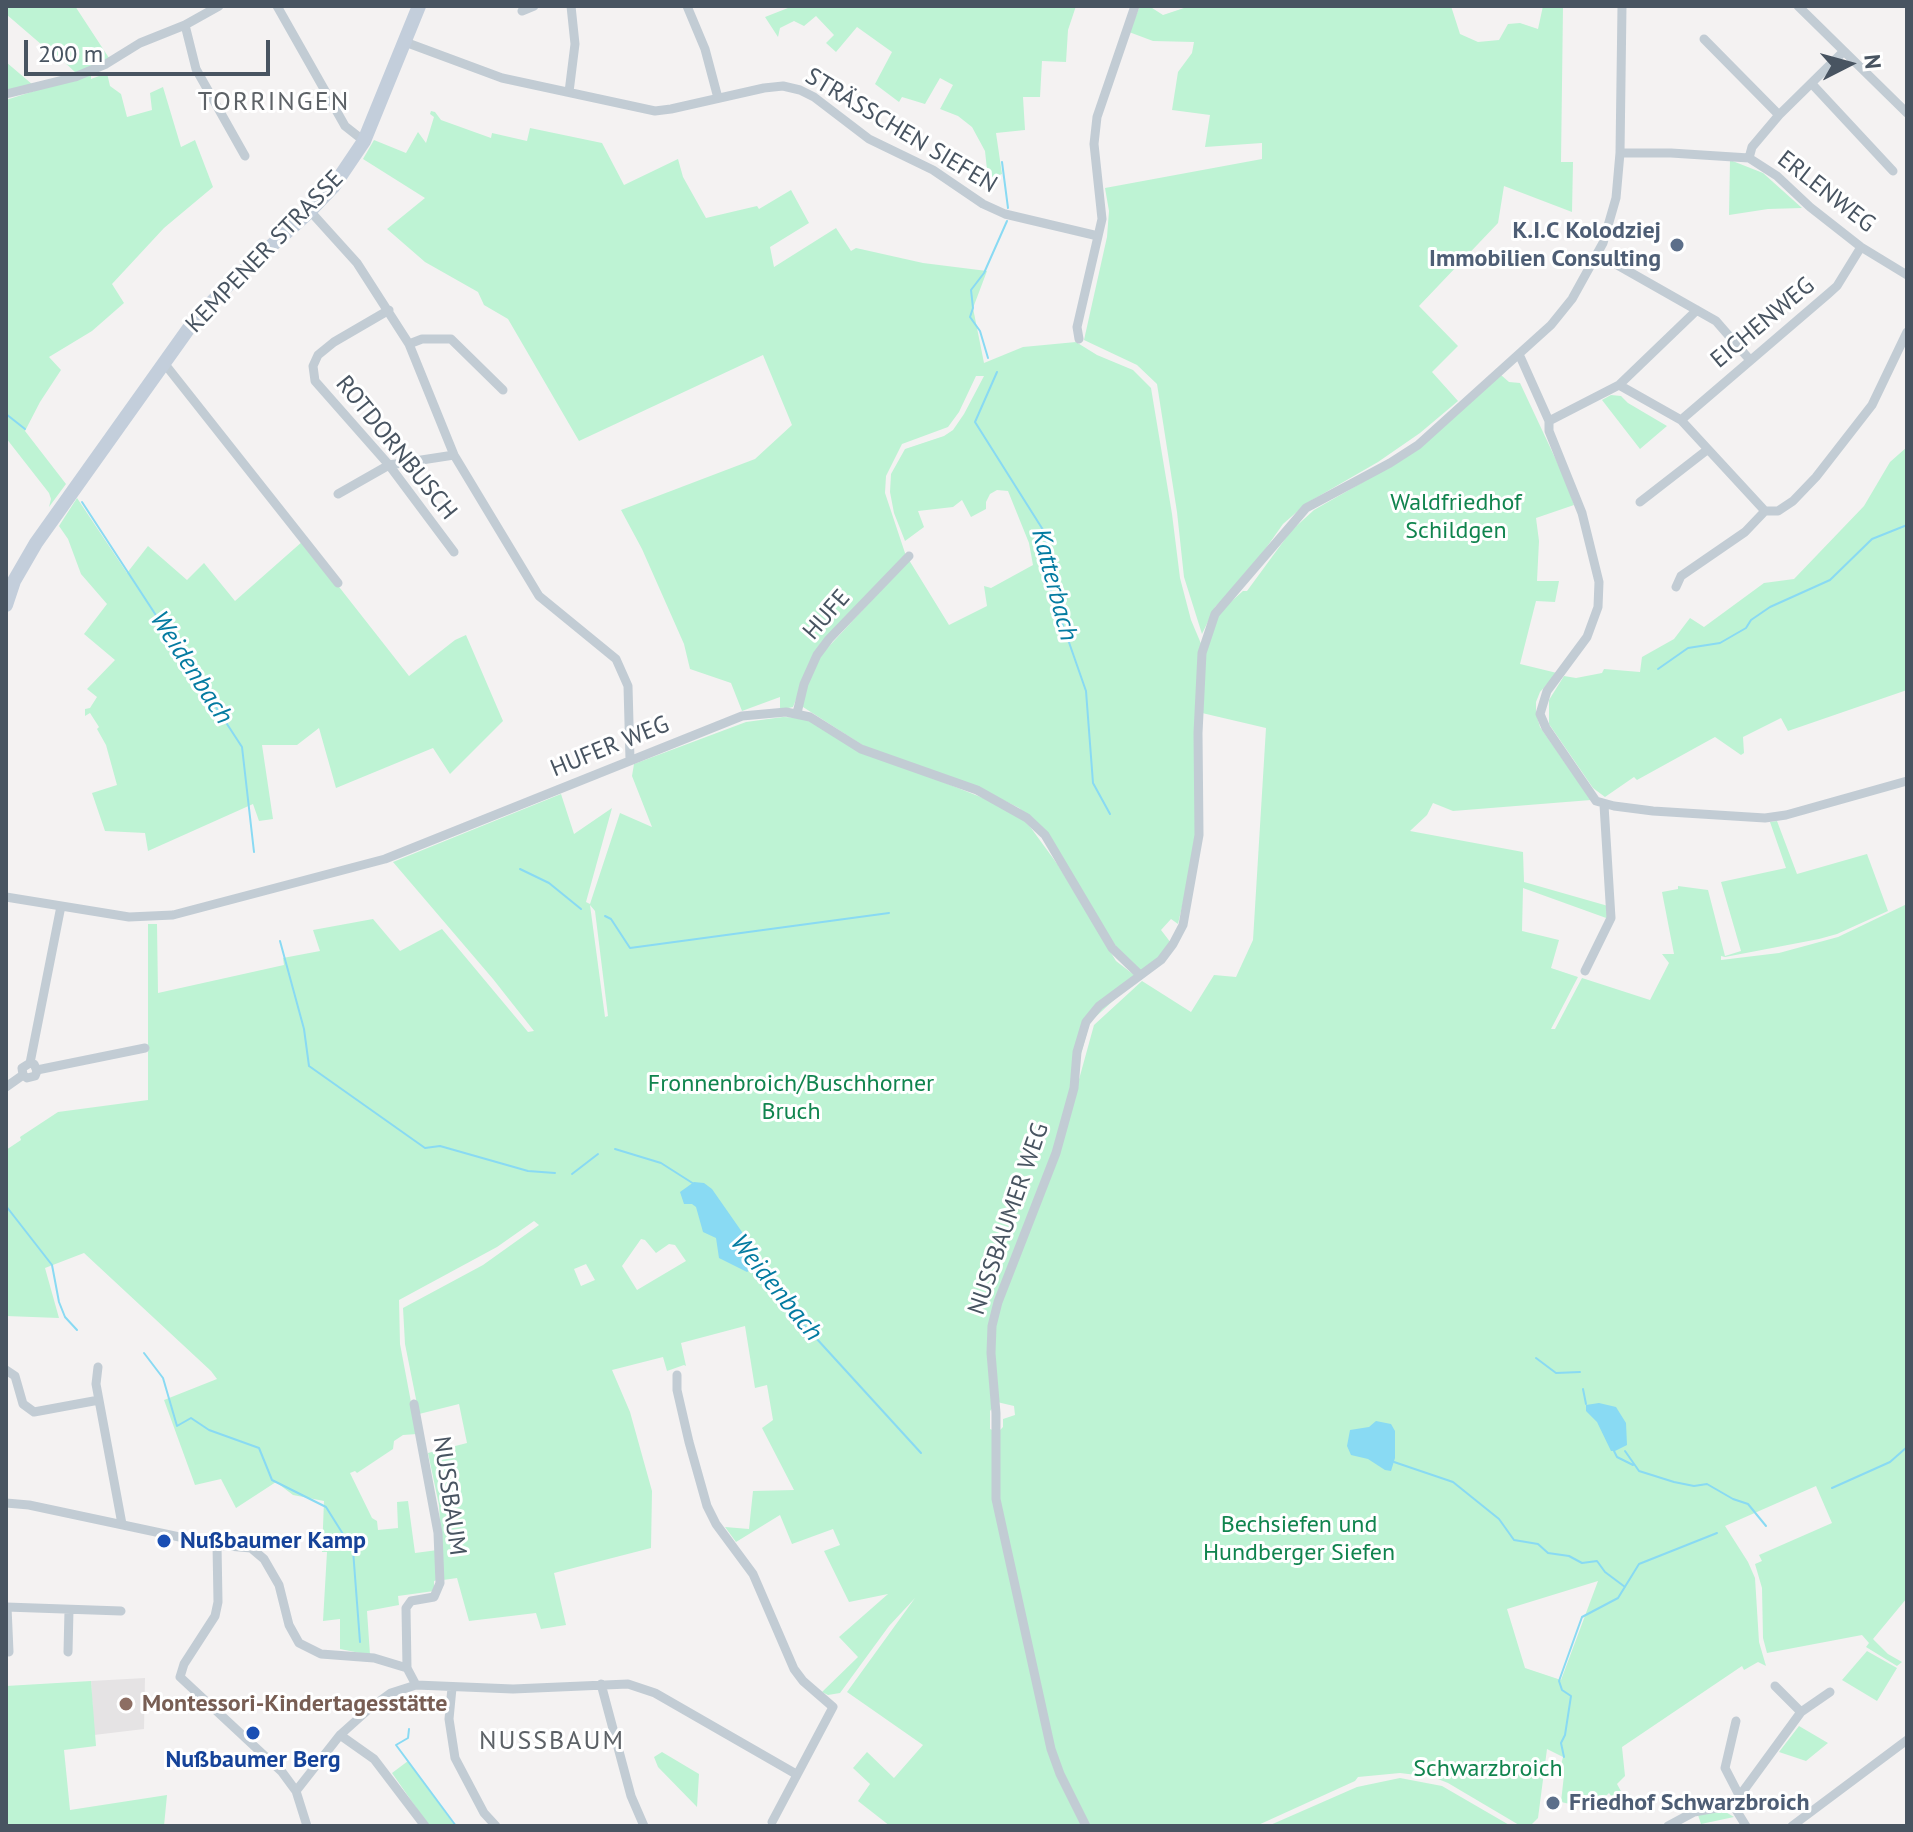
<!DOCTYPE html>
<html>
<head>
<meta charset="utf-8">
<style>
	body { margin:0 }
	#map { position:relative; width:1913px; height:1832px; overflow:hidden; background:#f4f2f2; font-family:"PT Sans",sans-serif }
	canvas { display:block }
	.frame { position:absolute; inset:0; border:8px solid #485461; pointer-events:none }
	.north { position:absolute; left:1809px; top:24px; width:80px; height:80px; -webkit-text-stroke:6px #fff; paint-order:stroke; rotate:84deg; font-size:22px; font-weight:700; line-height:32px; text-align:center; color:#485461 }
	.north::after { content:''; display:block; margin:auto; width:28px; height:36px; background:#485461; clip-path:polygon(50% 0,100% 100%,50% 72%,0 100%) }
	.scale { position:absolute; left:24px; top:40px; width:246px; height:36px; box-sizing:border-box; border:4px solid #485461; border-top:0; padding-left:10px; font-size:24px; line-height:28px; white-space:nowrap; color:#485461; -webkit-text-stroke:6px #fff; paint-order:stroke }
</style>
</head>
<body>
<div id="map">
<canvas width="1913" height="1832"></canvas>
<div class="frame"></div>
<div class="north">N</div>
<div class="scale">200 m</div>
</div>
<script>
const c = document.querySelector('canvas').getContext('2d');
c.lineJoin = 'round';
function fill(path, color) { c.fillStyle = color; c.fill(path, 'evenodd'); }
const toPath = rows => new Path2D(rows.map(r => 'M' + r).join(''));
function stroke(path, color, width, dash) { c.strokeStyle = color; c.lineWidth = width; c.lineCap = dash ? 'butt' : 'round'; c.setLineDash(dash || []); c.stroke(path); }
function label(font, color, halo, rows, align = 'center') {
  c.font = font + ' "PT Sans",sans-serif'; c.lineWidth = 6; c.setLineDash([]); c.textBaseline = 'middle'; c.strokeStyle = halo; c.fillStyle = color; for (const [text, x, y, turn = 0] of rows) {
    c.save(); c.translate(x, y); c.rotate((+turn || 0) * Math.PI / 180); c.textAlign = isNaN(turn) ? turn : align; if (halo) c.strokeText(text, 0, 0); c.fillText(text, 0, 0); c.restore();
  }
}
fill(toPath([
	[145,1678,144,1729,94,1735,91,1681]
]), '#e5e3e4');
fill(toPath([
	[6,6,75,6,109,58,76,73,44,43,42,45,6,14],
	[793,6,1076,6,1068,30,1066,62,1042,61,1040,97,1023,97,1025,130,996,133,1002,174,988,179,985,151,972,127,958,116,940,109,953,85,940,78,925,104,902,97,899,102,875,84,892,52,857,27,836,52,826,43,834,35,816,16,804,26,794,21,780,28,778,37,765,17],
	[1140,6,1149,6,1163,15,1190,6,1451,6,1460,34,1478,42,1499,40,1508,24,1520,23,1538,29,1543,6,1563,6,1561,162,1573,162,1572,212,1504,186,1498,223,1419,306,1458,346,1432,372,1458,401,1420,433,1378,462,1307,503,1283,524,1247,575,1215,607,1202,634,1184,577,1177,512,1157,384,1137,365,1084,340,1107,237,1109,211,1105,188,1262,159,1262,143,1205,147,1210,115,1172,110,1178,72,1192,53,1194,42,1153,41,1129,32],
	[6,62,33,85,6,90],
	[91,73,91,79,107,73,110,86,121,94,127,117,152,110,150,93,163,87,181,147,195,140,213,187,164,228,112,284,124,303,92,331,49,357,61,370,40,402,25,431,66,484,49,507,51,499,49,493,6,438,6,100],
	[431,111,435,112,441,120,491,138,492,133,527,141,530,128,602,143,624,185,678,159,683,177,706,218,757,206,759,209,791,190,809,223,770,247,774,267,836,228,851,251,856,248,923,263,987,271,973,308,984,363,1023,347,1076,342,1097,355,1133,370,1151,388,1172,514,1180,578,1191,620,1202,646,1194,759,1199,797,1198,838,1178,924,1171,919,1161,930,1171,943,1160,962,1141,975,1123,957,1034,823,1035,821,1019,808,975,786,867,748,803,707,801,701,805,688,820,656,909,560,949,625,987,606,984,586,991,588,1033,565,1029,543,1008,491,997,490,990,494,986,502,986,509,971,517,962,500,953,507,918,511,924,527,905,541,894,513,890,492,891,474,905,449,944,436,953,430,964,414,984,376,976,376,959,412,948,427,902,444,886,476,885,493,906,556,824,643,810,664,793,707,780,710,780,697,742,711,731,683,690,669,684,644,642,549,621,510,755,459,792,425,763,355,579,441,508,319,484,305,478,292,425,262,387,229,425,198,363,159,374,140,406,153,418,132,426,143,434,117,430,114],
	[1730,160,1763,173,1802,208,1768,209,1729,215],
	[1501,375,1509,382,1520,383,1565,479,1574,505,1536,518,1539,541,1537,581,1559,581,1555,602,1536,601,1520,664,1557,673,1540,692,1536,702,1536,713,1540,727,1591,800,1453,811,1433,803,1427,815,1410,831,1523,852,1524,882,1608,906,1609,919,1523,888,1522,931,1559,940,1551,968,1578,977,1551,1029,1555,1029,1582,978,1650,1000,1669,963,1662,954,1674,954,1662,892,1678,889,1678,886,1708,890,1725,956,1741,951,1721,882,1786,868,1770,822,1777,821,1797,874,1867,854,1888,911,1837,934,1819,939,1725,957,1721,956,1721,960,1779,953,1838,937,1907,904,1907,1598,1873,1639,1888,1654,1902,1662,1897,1666,1866,1647,1869,1643,1862,1635,1767,1653,1763,1638,1762,1588,1755,1564,1762,1561,1759,1555,1832,1523,1816,1486,1725,1526,1748,1562,1755,1578,1759,1642,1766,1666,1758,1662,1744,1670,1742,1666,1622,1747,1625,1776,1617,1784,1623,1795,1615,1801,1609,1793,1592,1809,1561,1802,1564,1775,1559,1773,1563,1757,1547,1749,1538,1818,1530,1826,1519,1825,1448,1783,1433,1777,1400,1773,1358,1777,1355,1781,1256,1826,890,1826,858,1801,870,1784,853,1768,867,1752,894,1778,923,1745,847,1692,915,1598,889,1626,840,1693,828,1695,822,1692,858,1657,839,1637,888,1594,849,1602,824,1551,840,1545,833,1529,792,1544,780,1515,736,1542,725,1527,749,1529,753,1491,794,1490,762,1428,773,1420,767,1385,755,1388,745,1326,681,1343,686,1366,684,1365,667,1371,663,1357,612,1370,630,1412,652,1491,651,1548,554,1573,566,1625,541,1629,536,1613,469,1621,457,1578,443,1580,439,1505,428,1453,467,1443,459,1404,419,1414,405,1344,403,1308,483,1265,539,1225,534,1221,497,1247,399,1300,400,1344,417,1434,403,1435,394,1441,393,1449,357,1473,355,1471,350,1473,372,1518,377,1521,378,1530,398,1528,397,1502,408,1501,415,1553,438,1550,437,1580,434,1581,434,1591,398,1596,399,1605,367,1611,370,1655,340,1649,340,1619,323,1621,327,1552,322,1552,324,1501,293,1495,276,1482,236,1508,221,1479,195,1485,164,1400,217,1379,211,1371,84,1253,45,1268,59,1318,6,1316,6,1150,21,1140,20,1137,58,1112,148,1100,148,924,157,924,158,993,284,965,283,958,320,951,313,930,373,919,400,951,442,929,528,1032,534,1031,493,979,393,862,561,794,574,834,612,808,586,902,590,904,620,813,652,827,632,776,634,764,746,722,783,717,805,718,843,742,993,802,1024,820,1031,828,1058,865,1116,961,1138,978,1090,1022,1054,1150,1059,1152,1094,1025,1142,981,1191,1012,1214,975,1236,977,1253,940,1266,728,1202,713,1206,647,1215,620,1226,606,1243,591,1247,591,1291,531,1314,510,1384,470,1426,441],
	[590,905,595,911,608,1016,605,1017],
	[641,1239,645,1240,656,1253,669,1244,675,1245,686,1261,637,1290,622,1266],
	[586,1264,595,1280,581,1286,574,1269],
	[997,1402,1014,1406,1015,1415,1003,1419,1003,1427,998,1432,990,1429,990,1411],
	[1598,1581,1561,1680,1525,1668,1507,1609],
	[1611,395,1621,396,1628,403,1667,426,1640,449,1602,400],
	[1907,447,1907,690,1788,731,1781,718,1743,737,1744,753,1741,755,1715,737,1637,780,1634,777,1605,797,1593,788,1549,724,1549,700,1564,676,1576,678,1602,673,1604,669,1640,672,1642,657,1674,639,1690,618,1704,627,1764,583,1794,579,1864,506,1890,462],
	[77,498,127,573,148,546,187,580,204,563,235,601,303,541,409,676,455,640,466,635,503,721,450,774,433,748,336,788,319,728,297,745,262,745,273,819,259,821,253,804,148,851,145,833,105,831,92,793,117,785,106,745,97,729,99,727,90,713,85,716,85,709,90,708,97,697,87,689,115,660,84,634,107,604,81,574,68,539,59,526],
	[1867,1651,1897,1668,1877,1701,1842,1680],
	[91,1681,96,1746,64,1750,70,1810,167,1795,164,1826,6,1826,6,1686],
	[1799,1726,1828,1743,1806,1761,1779,1752],
	[662,1752,699,1774,697,1807,658,1767,654,1757],
	[408,1761,455,1826,429,1826,392,1773],
	[1400,1778,1442,1786,1511,1826,1268,1826,1357,1787],
	[1724,1811,1734,1817,1701,1824,1698,1815]
]), '#bef3d4');
fill(toPath([
	[694,1182,704,1183,712,1189,742,1232,742,1238,753,1268,747,1272,719,1258,716,1238,703,1232,696,1207,692,1204,684,1204,680,1192],
	[1599,1403,1616,1407,1626,1423,1627,1445,1615,1451,1611,1451,1597,1422,1586,1411,1586,1405],
	[1376,1421,1391,1424,1395,1431,1395,1458,1391,1471,1385,1470,1368,1459,1351,1455,1347,1446,1350,1430,1369,1427]
]), '#89daf3');
stroke(toPath([
	[1002,162,1008,208],
	[988,358,980,331,970,317,973,308,971,290,984,273,1007,221],
	[997,372,975,422,1045,533,1050,588,1086,691,1093,783,1110,814],
	[6,414,25,429],
	[82,502,242,747,254,852],
	[1658,669,1688,648,1720,643,1746,628,1751,620,1770,607,1830,580,1872,539,1907,525],
	[520,869,549,883,581,909],
	[605,916,611,919,630,948,889,913],
	[280,941,304,1029,309,1066,425,1148,440,1146,528,1171,555,1173],
	[615,1149,661,1163,694,1184],
	[572,1174,598,1154],
	[6,1206,52,1265,59,1302,65,1317,77,1330],
	[750,1259,774,1292,921,1453],
	[144,1353,163,1378,177,1426,191,1418,209,1430,259,1448,272,1480,326,1507,353,1550,360,1642],
	[1536,1358,1556,1373,1580,1372],
	[1583,1389,1586,1404],
	[1614,1451,1617,1457,1633,1465],
	[1625,1451,1639,1471,1674,1482,1694,1486,1707,1484,1733,1499,1748,1504,1766,1526],
	[1394,1462,1453,1482,1499,1519,1514,1540,1538,1544,1548,1553,1569,1556,1582,1563,1597,1561,1605,1572,1625,1587],
	[1832,1488,1890,1462,1907,1447],
	[409,1729,408,1738,396,1745,456,1826],
	[1564,1757,1561,1743,1565,1735,1571,1696,1562,1690,1559,1681,1582,1617,1618,1598,1639,1564,1717,1533]
]), '#89daf3', 2);
stroke(toPath([
	[277,6,345,126,364,141],
	[687,6,705,49,718,98],
	[1798,6,1907,113],
	[522,11,534,6],
	[185,25,196,69,245,156],
	[1704,39,1779,115],
	[405,42,502,78,655,111,671,109,764,88,783,86,800,90,814,97,869,139,933,170,983,204,1005,214,1098,236],
	[1812,84,1893,171],
	[569,92,575,44,571,6],
	[6,94,75,77,106,64,140,43,185,25,219,6],
	[1620,153,1671,153,1749,158,1777,176,1810,207,1861,247,1907,275],
	[1749,158,1752,147,1779,115,1843,52],
	[310,211,357,263,409,344,454,455,539,596,616,659,628,686,630,760],
	[1598,254,1716,321,1750,360],
	[389,310,334,342,318,355,313,366,315,381,389,465,454,552],
	[1079,339,1077,327,1102,219,1094,144,1097,117,1135,6],
	[409,344,422,339,451,339,503,390],
	[1519,354,1549,421,1549,431,1582,513,1599,582,1598,607,1587,637,1547,691,1540,714,1546,728,1596,801,1614,806,1653,811,1765,818,1786,815,1907,781],
	[164,363,338,583],
	[1619,385,1697,310],
	[1681,420,1828,294,1837,286,1861,247],
	[1549,421,1619,385,1681,420,1765,511,1778,511,1793,501,1816,477,1872,405,1907,332],
	[338,494,389,465,454,455],
	[1640,502,1707,450],
	[1676,587,1681,576,1745,532,1765,511],
	[797,713,804,684,817,655,829,639,909,556],
	[6,897,129,917,173,915,385,859,742,716,786,712,810,717,861,749,977,790,1027,818,1045,835,1112,948,1140,975],
	[1585,971,1611,918,1604,805],
	[30,1063,34,1064,37,1071,35,1076,27,1078,23,1075,22,1068,30,1063,61,906],
	[37,1070,145,1048],
	[6,1087,23,1075],
	[98,1367,96,1384,122,1524],
	[6,1370,15,1376,23,1404,34,1412,99,1400],
	[677,1375,677,1390,689,1442,707,1506,716,1524,753,1574,794,1669,803,1681,833,1707,772,1822],
	[6,1503,29,1505,217,1545,251,1548,264,1559,279,1585,289,1625,299,1643,321,1654,374,1658,407,1668,416,1685],
	[217,1545,218,1602,215,1616,184,1664,180,1677,282,1772,296,1791,307,1826],
	[6,1607,121,1611],
	[7,1607,9,1652],
	[68,1652,69,1610],
	[407,1668,406,1608,411,1601,434,1597,440,1583,438,1533,414,1404],
	[601,1684,631,1796,644,1826],
	[1775,1686,1801,1712],
	[452,1688,449,1719,455,1758,484,1813,496,1826],
	[1736,1721,1725,1768,1740,1797],
	[340,1735,374,1759,425,1826],
	[296,1791,340,1735,369,1709,391,1693,416,1685,513,1689,628,1684,655,1693,796,1774],
	[1733,1805,1801,1712,1830,1692],
	[1733,1805,1746,1826],
	[1086,1826,1060,1774,1051,1749,996,1499,996,1413,991,1353,992,1326,998,1302,1056,1153,1074,1088,1077,1052,1086,1022,1099,1006,1161,960,1173,944,1183,925,1199,835,1198,733,1202,653,1215,614,1306,508,1390,463,1418,445,1551,325,1572,299,1603,243,1616,198,1620,153,1622,6],
	[1668,1826,1694,1812,1733,1805],
	[1792,1826,1907,1740]
]), '#c2ccd4', 9);
stroke(toPath([
	[6,605,14,581,36,543,194,321,231,282,310,211,333,187,364,141,419,6]
]), '#c3cedb', 14);
for (const [x, y, r, color] of [
	[1677,245,8,"#5c6f8a"],
	[164,1541,8,"#1a4fb4"],
	[126,1704,8,"#8d6e63"],
	[253,1733,8,"#1a4fb4"],
	[1553,1803,8,"#5c6f8a"]
]) { const dot = new Path2D(); dot.arc(x, y, r, 0, 2 * Math.PI); c.fillStyle = color; c.fill(dot); stroke(dot, '#fff', 3); }
label('24px', '#485461', '#fff', [
	["STRÄSSCHEN SIEFEN",901,131,31],
	["ERLENWEG",1826,192,38],
	["KEMPENER STRASSE",265,252,-46],
	["EICHENWEG",1763,323,-40],
	["ROTDORNBUSCH",396,448,51],
	["HUFE",827,615,-49],
	["HUFER WEG",610,747,-22],
	["NUSSBAUMER WEG",1009,1219,-71],
	["NUSSBAUM",449,1496,82]
]);
label('bold 24px', '#4e5e75', '#fff', [
	["K.I.C Kolodziej",1661,231],
	["Immobilien Consulting",1661,259],
	["Friedhof Schwarzbroich",1569,1803,"left"]
], 'right');
label('24px', '#10844e', '#fff', [
	["Waldfriedhof",1456,503],
	["Schildgen",1456,531],
	["Fronnenbroich/Buschhorner",791,1084],
	["Bruch",791,1112],
	["Bechsiefen und",1299,1525],
	["Hundberger Siefen",1299,1553],
	["Schwarzbroich",1488,1769]
]);
label('bold 24px', '#164399', '#fff', [
	["Nußbaumer Kamp",180,1541],
	["Nußbaumer Berg",253,1760,"center"]
], 'left');
label('bold 24px', '#785e54', '#fff', [
	["Montessori-Kindertagesstätte",142,1704]
], 'left');
c.letterSpacing = '2px';
label('26px', '#5d6267', '#fff', [
	["TORRINGEN",274,103],
	["NUSSBAUM",552,1742]
]);
c.letterSpacing = '0px';
label('italic 26px', '#047ba1', '#fff', [
	["Katterbach",1054,585,75],
	["Weidenbach",191,668,57],
	["Weidenbach",776,1288,51]
]);
</script>
</body>
</html>
